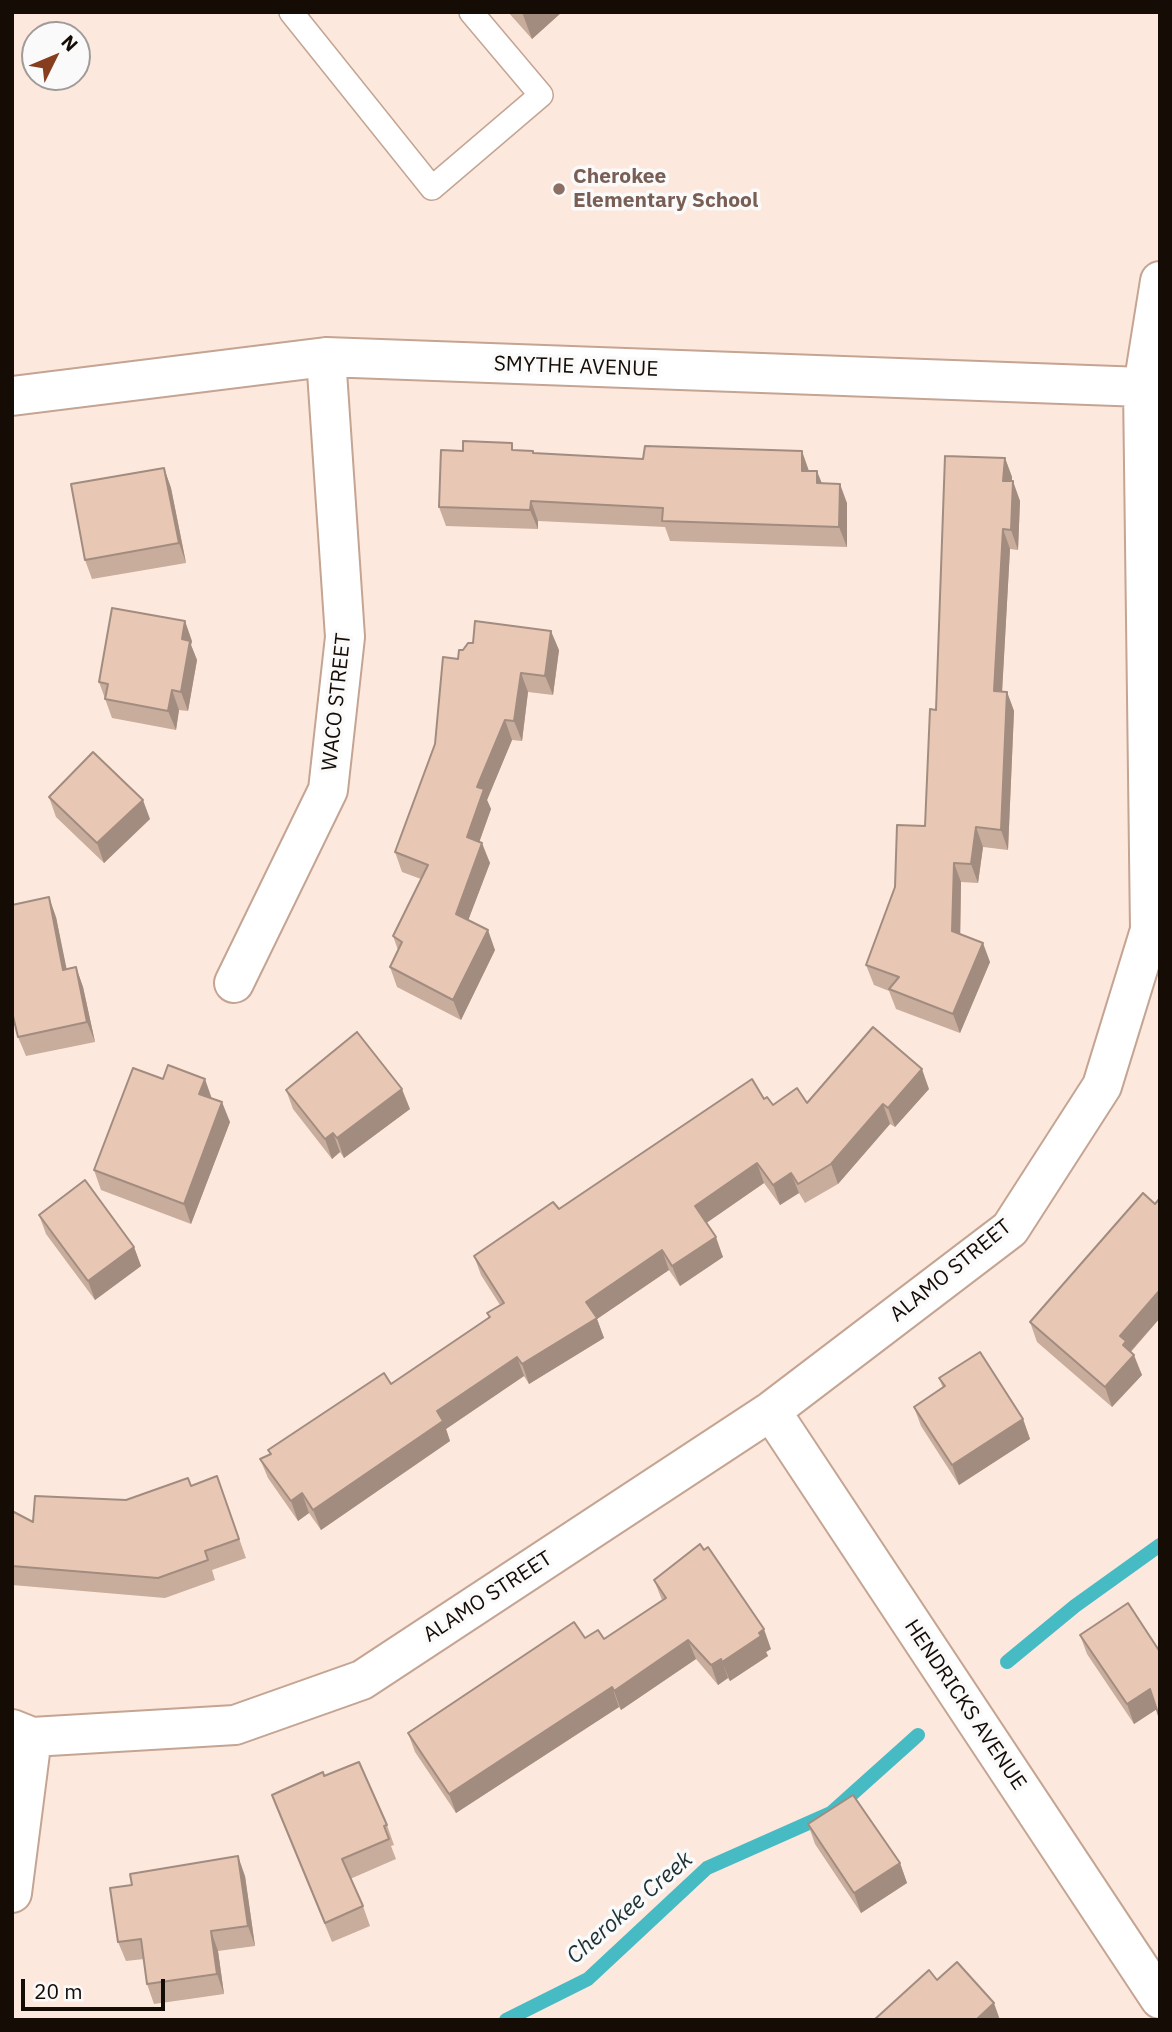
<!DOCTYPE html>
<html>
<head>
<meta charset="utf-8">
<style>
	body { margin:0 }
	#map { position:relative; width:1172px; height:2032px; overflow:hidden; background:#fde8dd; font-family:"IBM Plex Sans",sans-serif }
	canvas { display:block }
	.frame { position:absolute; inset:0; border:14px solid #160c06; pointer-events:none }
	.north { position:absolute; left:21px; top:21px; width:70px; height:70px; box-sizing:border-box; background:#fafafa; border:2px solid #9f9b98; border-radius:50%; rotate:47deg; font-size:19px; font-weight:700; line-height:28px; text-align:center; color:#160c06 }
	.north::after { content:''; display:block; margin:auto; width:24px; height:32px; background:#863e1f; clip-path:polygon(50% 0,100% 100%,50% 72%,0 100%) }
	.scale { position:absolute; left:21px; top:1979px; width:144px; height:32px; box-sizing:border-box; border:4px solid #160c06; border-top:0; padding-left:9px; font-size:21px; line-height:24px; white-space:nowrap; color:#160c06; -webkit-text-stroke:5px #fafafa; paint-order:stroke }
</style>
</head>
<body>
<div id="map">
<canvas width="1172" height="2032"></canvas>
<div class="frame"></div>
<div class="north">N</div>
<div class="scale">20 m</div>
</div>
<script>
const c = document.querySelector('canvas').getContext('2d');
c.lineJoin = 'round';
const toPath = rows => new Path2D(rows.map(r => 'M' + r).join(''));
function stroke(path, color, width, dash) { c.strokeStyle = color; c.lineWidth = width; c.lineCap = dash ? 'butt' : 'round'; c.setLineDash(dash || []); c.stroke(path); }
function fill(path, color) { c.fillStyle = color; c.fill(path, 'evenodd'); }
function label(font, color, halo, rows, align = 'center') {
  c.font = font + ' "IBM Plex Sans",sans-serif'; c.lineWidth = 7; c.setLineDash([]); c.textBaseline = 'middle'; c.strokeStyle = halo; c.fillStyle = color; for (const [text, x, y, turn = 0] of rows) {
    c.save(); c.translate(x, y); c.rotate((+turn || 0) * Math.PI / 180); c.textAlign = isNaN(turn) ? turn : align; if (halo) c.strokeText(text, 0, 0); c.fillText(text, 0, 0); c.restore();
  }
}
stroke(toPath([
	[1007,1662,1075,1606,1160,1545],
	[506,2020,588,1979,707,1868,831,1813,918,1735]
]), '#47bbc4', 14);
const lane = toPath([
	[291,12,432,188,541,95,471,12]
]);
const street = toPath([
	[12,396,326,357,1143,387],
	[234,983,328,790,345,637,326,357],
	[771,1411,1160,1999],
	[12,1729,32,1737,235,1725,362,1680,771,1411,1010,1229,1102,1086,1150,930,1143,387,1160,281],
	[12,1893,32,1737]
]);
stroke(lane, '#c4a492', 26);
stroke(street, '#c4a492', 42);
stroke(lane, '#fff', 23);
stroke(street, '#fff', 38);
fill(toPath([
	[508,12,562,12,532,39],
	[515,450,534,454,809,471,822,483,847,503,847,547,670,541,665,527,538,521,538,529,446,526,439,507,463,451],
	[1005,458,1012,477,1012,481,1020,501,1018,550,1010,549,1002,691,1007,692,1014,711,1008,850,983,847,978,883,961,882,960,934,990,962,960,1033,896,1009,889,991,874,985,866,965,925,826,936,710],
	[164,468,171,488,186,563,92,579,85,560],
	[192,641,191,645,197,660,188,711,179,710,176,730,112,718,99,682],
	[559,650,553,695,528,692,522,741,512,740,487,800,491,809,479,842,490,863,468,920,495,950,461,1020,397,987,390,967,398,950,393,936,421,879,402,872,395,852,435,744,458,659],
	[49,797,150,819,104,863,56,817],
	[56,917,66,969,76,967,83,987,95,1042,26,1056,18,1037],
	[929,1089,895,1127,890,1124,838,1184,805,1203,799,1193,780,1205,764,1183,706,1223,723,1257,680,1286,669,1270,597,1319,604,1338,529,1384,524,1376,446,1429,450,1441,321,1530,309,1513,298,1521,268,1478,260,1459,270,1455,268,1450,391,1384,489,1318,487,1313,500,1305,481,1275,474,1256,764,1099,773,1105,807,1103],
	[286,1090,410,1109,344,1158,340,1152,332,1159,293,1109],
	[212,1098,230,1122,191,1224,101,1190,94,1170],
	[1155,1204,1160,1318,1131,1352,1142,1375,1112,1407,1037,1342,1030,1322],
	[39,1215,134,1247,141,1266,95,1300,46,1234],
	[939,1378,1023,1419,1030,1439,959,1485,921,1426,914,1407,943,1388],
	[217,1476,246,1558,212,1570,215,1580,165,1598,12,1585,12,1511,33,1522,191,1486],
	[654,1580,771,1649,766,1652,768,1656,730,1681,728,1678,718,1685,696,1659,621,1710,619,1707,456,1813,415,1752,408,1733,585,1638,604,1639,662,1600],
	[1080,1635,1157,1709,1134,1724,1087,1654],
	[324,1776,387,1825,394,1845,391,1846,396,1859,350,1879,363,1906,370,1926,332,1942,272,1795],
	[808,1824,900,1863,907,1883,861,1913,815,1844],
	[245,1876,255,1946,218,1951,224,1994,154,2004,147,1984,144,1959,126,1961,118,1942]
]), '#c8ac9c');
fill(toPath([
	[522,12,562,12,532,39],
	[802,451,809,471,802,471],
	[1005,458,1012,477,1011,501,1003,481],
	[164,468,171,488,186,563,179,543],
	[817,471,825,491,817,483],
	[1013,481,1020,501,1018,550,1011,530],
	[840,484,847,503,847,547,839,527],
	[531,501,538,521,538,529,530,510],
	[1003,529,1010,549,1001,711,994,691],
	[185,621,192,641,191,645,197,660,188,711,181,692,182,639],
	[551,631,559,650,553,695,545,676],
	[521,673,528,692,522,741,514,721],
	[172,690,179,710,176,730,168,711],
	[1007,692,1014,711,1008,850,1001,830],
	[505,720,512,740,487,800,491,809,474,857,467,837,477,787],
	[143,800,150,819,104,863,97,843],
	[976,827,983,847,978,883,971,864],
	[482,843,490,863,463,934,456,914],
	[954,863,961,882,960,951,952,931],
	[49,897,56,917,71,990,63,970],
	[488,930,495,950,461,1020,453,1000],
	[983,943,990,962,960,1033,953,1014],
	[76,967,83,987,95,1042,87,1022],
	[922,1069,929,1089,895,1127,888,1108],
	[205,1079,212,1099,199,1094],
	[402,1089,410,1109,344,1158,337,1138],
	[222,1102,230,1122,191,1224,184,1204],
	[883,1104,890,1124,838,1184,831,1164],
	[333,1133,340,1152,332,1159,325,1139],
	[757,1163,764,1183,702,1226,695,1206],
	[791,1173,799,1193,780,1205,773,1185],
	[716,1237,723,1257,680,1286,672,1266],
	[134,1247,141,1266,95,1300,88,1281],
	[662,1250,669,1270,597,1319,604,1338,529,1384,522,1364,586,1302],
	[1160,1290,1160,1318,1130,1352,1134,1355,1142,1375,1112,1407,1105,1387,1120,1336],
	[517,1357,524,1376,446,1429,450,1441,321,1530,313,1510,437,1411],
	[1023,1419,1030,1439,959,1485,952,1465],
	[302,1493,309,1513,298,1521,291,1501],
	[764,1629,771,1649,766,1652,768,1656,730,1681,722,1662],
	[688,1640,696,1659,621,1710,614,1691],
	[721,1659,728,1678,718,1685,711,1665],
	[612,1687,619,1707,456,1813,449,1794],
	[1150,1689,1157,1709,1134,1724,1127,1704],
	[238,1856,245,1876,255,1946,248,1926],
	[900,1863,907,1883,861,1913,854,1893],
	[211,1931,218,1951,224,1994,217,1974],
	[994,2003,1000,2020,976,2020]
]), '#a28c7f');
const building = toPath([
	[463,441,512,443,512,450,533,451,533,453,643,459,645,446,802,451,802,471,817,471,817,483,840,484,839,527,662,521,663,508,531,501,530,510,439,507,441,450,463,451,463,441],
	[945,456,1005,458,1003,481,1013,481,1011,530,1003,529,994,691,1007,692,1001,830,976,827,971,864,954,863,952,931,983,943,953,1014,889,989,899,977,866,965,895,887,897,825,925,826,930,709,936,710,945,456],
	[164,468,179,543,85,560,71,484,164,468],
	[112,608,185,621,182,639,190,641,181,692,172,690,168,711,105,699,108,684,99,682,112,608],
	[475,621,551,631,545,676,521,673,514,721,505,720,477,787,484,789,467,837,482,843,456,914,488,930,453,1000,390,967,402,942,393,936,428,865,395,852,435,744,443,657,458,659,459,650,463,650,468,643,473,643,475,621],
	[93,752,143,800,97,843,49,797,93,752],
	[49,897,63,970,76,967,87,1022,18,1037,12,1012,12,905,49,897],
	[873,1027,922,1069,888,1108,883,1104,831,1164,798,1184,791,1173,773,1185,757,1163,695,1206,716,1237,672,1266,662,1250,586,1302,597,1318,522,1364,517,1357,437,1411,443,1421,313,1510,302,1493,291,1501,260,1459,271,1454,268,1450,384,1373,391,1384,490,1317,487,1313,504,1303,474,1256,553,1202,559,1209,752,1079,764,1099,767,1097,773,1105,797,1088,807,1103,873,1027],
	[357,1032,402,1089,337,1138,333,1133,325,1139,286,1090,357,1032],
	[168,1065,205,1079,199,1094,222,1102,184,1204,94,1170,133,1068,163,1079,168,1065],
	[85,1180,134,1247,88,1281,39,1215,85,1180],
	[1143,1193,1155,1204,1160,1198,1160,1290,1120,1336,1126,1341,1123,1345,1134,1355,1105,1387,1030,1322,1143,1193],
	[980,1352,1023,1419,952,1465,914,1407,945,1386,939,1378,980,1352],
	[217,1476,239,1539,205,1551,208,1560,158,1578,12,1566,12,1511,33,1522,35,1496,126,1500,188,1478,191,1486,217,1476],
	[700,1544,704,1550,708,1547,764,1629,759,1633,761,1636,722,1662,721,1659,711,1665,688,1640,614,1691,612,1687,449,1794,408,1733,574,1622,585,1638,598,1630,604,1639,666,1598,654,1580,700,1544],
	[1128,1603,1160,1652,1160,1719,1150,1689,1127,1704,1080,1635,1128,1603],
	[359,1762,387,1825,384,1826,389,1839,342,1859,363,1906,325,1923,272,1795,323,1772,324,1776,359,1762],
	[853,1795,900,1863,854,1893,808,1824,853,1795],
	[238,1856,248,1926,211,1931,217,1974,147,1984,141,1939,118,1942,110,1888,132,1885,130,1874,238,1856],
	[957,1962,994,2003,976,2020,874,2020,929,1970,937,1980,957,1962]
]);
fill(building, '#e8c8b5');
stroke(building, '#a28c7f', 2);
for (const [x, y, r, color] of [
	[559,189,7,"#8d6e63"]
]) { const dot = new Path2D(); dot.arc(x, y, r, 0, 2 * Math.PI); c.fillStyle = color; c.fill(dot); stroke(dot, '#fafafa', 2.5); }
label('bold 21px', '#785e54', '#fafafa', [
	["Cherokee",573,177],
	["Elementary School",573,201]
], 'left');
label('21px', '#160c06', '#fafafa', [
	["SMYTHE AVENUE",576,367,2],
	["WACO STREET",337,702,-84],
	["ALAMO STREET",951,1271,-39],
	["ALAMO STREET",488,1597,-33],
	["HENDRICKS AVENUE",965,1705,56]
]);
label('italic 23px', '#1c3133', '#fafafa', [
	["Cherokee Creek",630,1908,-41]
]);
</script>
</body>
</html>
